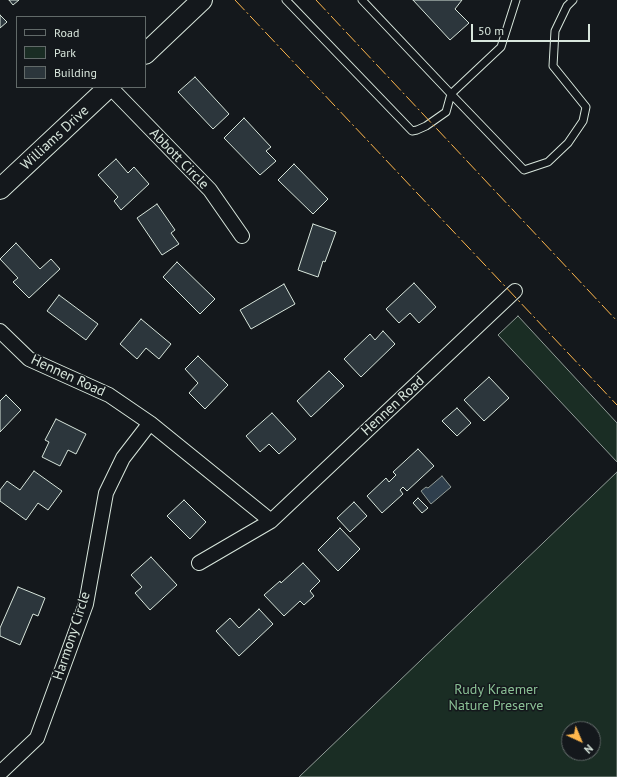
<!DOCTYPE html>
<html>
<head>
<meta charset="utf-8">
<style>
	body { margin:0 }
	#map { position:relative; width:617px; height:777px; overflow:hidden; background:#14181c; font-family:"PT Sans",sans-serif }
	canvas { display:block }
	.legend { position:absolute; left:16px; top:16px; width:130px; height:72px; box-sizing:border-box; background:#14181c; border:1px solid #626a69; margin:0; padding:5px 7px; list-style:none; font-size:12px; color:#d8e6dc }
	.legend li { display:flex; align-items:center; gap:8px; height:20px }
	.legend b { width:20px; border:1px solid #626a69 }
	.north { position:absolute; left:561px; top:721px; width:40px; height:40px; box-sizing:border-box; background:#14181c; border:1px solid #626a69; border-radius:50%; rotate:136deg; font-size:11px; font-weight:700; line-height:16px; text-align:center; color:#d8e6dc }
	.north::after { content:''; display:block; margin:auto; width:14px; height:18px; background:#ffb74d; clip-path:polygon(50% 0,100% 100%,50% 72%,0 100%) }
	.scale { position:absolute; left:471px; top:24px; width:119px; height:18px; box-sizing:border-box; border:2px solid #d8e6dc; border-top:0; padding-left:5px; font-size:12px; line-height:14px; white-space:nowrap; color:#d8e6dc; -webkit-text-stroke:3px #14181c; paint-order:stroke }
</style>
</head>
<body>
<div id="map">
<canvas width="617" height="777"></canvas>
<ul class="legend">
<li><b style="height:5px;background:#14181c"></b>Road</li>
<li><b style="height:11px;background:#1a2d24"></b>Park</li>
<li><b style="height:11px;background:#2c363c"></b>Building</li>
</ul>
<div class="north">N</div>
<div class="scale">50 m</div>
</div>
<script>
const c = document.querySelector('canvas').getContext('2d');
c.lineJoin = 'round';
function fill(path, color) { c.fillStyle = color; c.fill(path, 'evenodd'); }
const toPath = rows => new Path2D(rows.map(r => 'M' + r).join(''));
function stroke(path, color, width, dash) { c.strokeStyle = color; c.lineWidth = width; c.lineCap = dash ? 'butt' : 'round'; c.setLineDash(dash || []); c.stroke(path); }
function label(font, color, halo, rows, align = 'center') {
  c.font = font + ' "PT Sans",sans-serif'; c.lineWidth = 3; c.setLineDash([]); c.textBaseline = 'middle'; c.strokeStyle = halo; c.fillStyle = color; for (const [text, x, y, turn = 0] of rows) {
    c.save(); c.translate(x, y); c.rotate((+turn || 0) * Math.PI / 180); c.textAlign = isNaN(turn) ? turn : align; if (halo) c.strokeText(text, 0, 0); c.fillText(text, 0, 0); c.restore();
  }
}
const green = toPath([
	[518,316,617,423,617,462,498,335,518,316],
	[617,472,617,777,299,777,617,472],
	[569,729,593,729,593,753,569,753,569,729]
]);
fill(green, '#1a2d24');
stroke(green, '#939e99', 1);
const water = toPath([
	[442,476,451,487,431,504,421,491,426,487,428,488,442,476]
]);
fill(water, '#2f3f4d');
stroke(water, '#939e99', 1);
const building = toPath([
	[9,0,19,0,13,5,9,0],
	[413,0,462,0,455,9,469,23,450,40,413,0],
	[0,15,7,22,0,28,0,15],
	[195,77,229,114,213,129,178,92,195,77],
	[244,118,271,147,266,151,276,161,260,175,224,138,244,118],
	[116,159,128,173,134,167,149,184,121,210,114,201,118,197,98,175,116,159],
	[294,164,328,199,313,214,278,180,294,164],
	[157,204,175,230,171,233,179,244,162,255,137,218,157,204],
	[313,224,336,232,325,262,323,261,318,277,298,270,313,224],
	[16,243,40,269,51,259,60,269,29,298,13,282,18,278,0,259,16,243],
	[177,262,215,299,200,314,163,277,177,262],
	[414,283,436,307,419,323,410,313,399,323,386,309,414,283],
	[284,284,295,304,251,329,240,310,284,284],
	[59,295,98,324,86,340,47,311,59,295],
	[141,319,171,344,159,359,146,348,137,359,120,344,141,319],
	[383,331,395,344,361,377,344,359,370,334,375,340,383,331],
	[198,356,228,385,205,409,189,393,198,383,185,369,198,356],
	[329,371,344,386,311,417,297,401,329,371],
	[489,377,509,398,484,421,464,400,489,377],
	[6,395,21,410,0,432,0,401,6,395],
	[457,408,471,423,457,436,442,421,457,408],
	[272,413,296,439,279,454,269,444,260,452,246,436,272,413],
	[56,419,86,434,76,454,68,450,60,466,42,457,49,442,45,440,56,419],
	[418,449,434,466,407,491,403,487,400,490,403,494,382,513,367,496,386,478,389,482,396,475,393,472,418,449],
	[34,471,62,491,48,510,38,503,26,520,0,501,0,490,7,481,20,490,34,471],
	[418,498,428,508,422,513,413,503,418,498],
	[184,500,206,522,190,539,167,516,184,500],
	[354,502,367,516,350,532,337,518,354,502],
	[340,528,360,549,338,571,318,550,340,528],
	[151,557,177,585,150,610,135,593,142,587,131,575,151,557],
	[303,563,320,581,310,591,314,596,304,605,300,601,284,616,264,595,280,581,281,583,303,563],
	[18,587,45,598,38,616,33,614,20,645,0,636,0,628,18,587],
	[259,609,273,624,239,656,216,631,230,618,239,628,259,609]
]);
fill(building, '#2c363c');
stroke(building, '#d8e6dc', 1);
const lane = toPath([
	[286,0,412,131,417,130,426,126,446,112,451,94,362,0],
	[516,0,501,47,451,94,524,170,548,162,568,143,583,121,586,107,553,66,555,31,567,6,573,0]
]);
const street = toPath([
	[110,87,210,190,242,236],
	[0,331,29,359,109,395,150,423,271,521],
	[199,563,271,521,515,291],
	[0,773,37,738,86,604,106,493,123,458,150,423]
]);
const secondary = toPath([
	[145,54,202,0],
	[0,189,109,87]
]);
stroke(lane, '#d8e6dc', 9);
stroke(street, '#d8e6dc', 16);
stroke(secondary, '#d8e6dc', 22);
stroke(lane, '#14181c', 7);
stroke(street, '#14181c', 14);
stroke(secondary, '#14181c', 20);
stroke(toPath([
	[235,0,617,405],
	[316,0,617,321]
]), '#ffb74d', 1, [14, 3, 2, 3]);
label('14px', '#d8e6dc', '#14181c', [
	["Williams Drive",55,138,-43],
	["Abbott Circle",179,159,46],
	["Hennen Road",68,376,25],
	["Hennen Road",393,406,-43],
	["Harmony Circle",72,636,-72]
]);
label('14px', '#8ac095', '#14181c', [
	["Rudy Kraemer",496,690],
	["Nature Preserve",496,706]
]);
</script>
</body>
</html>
